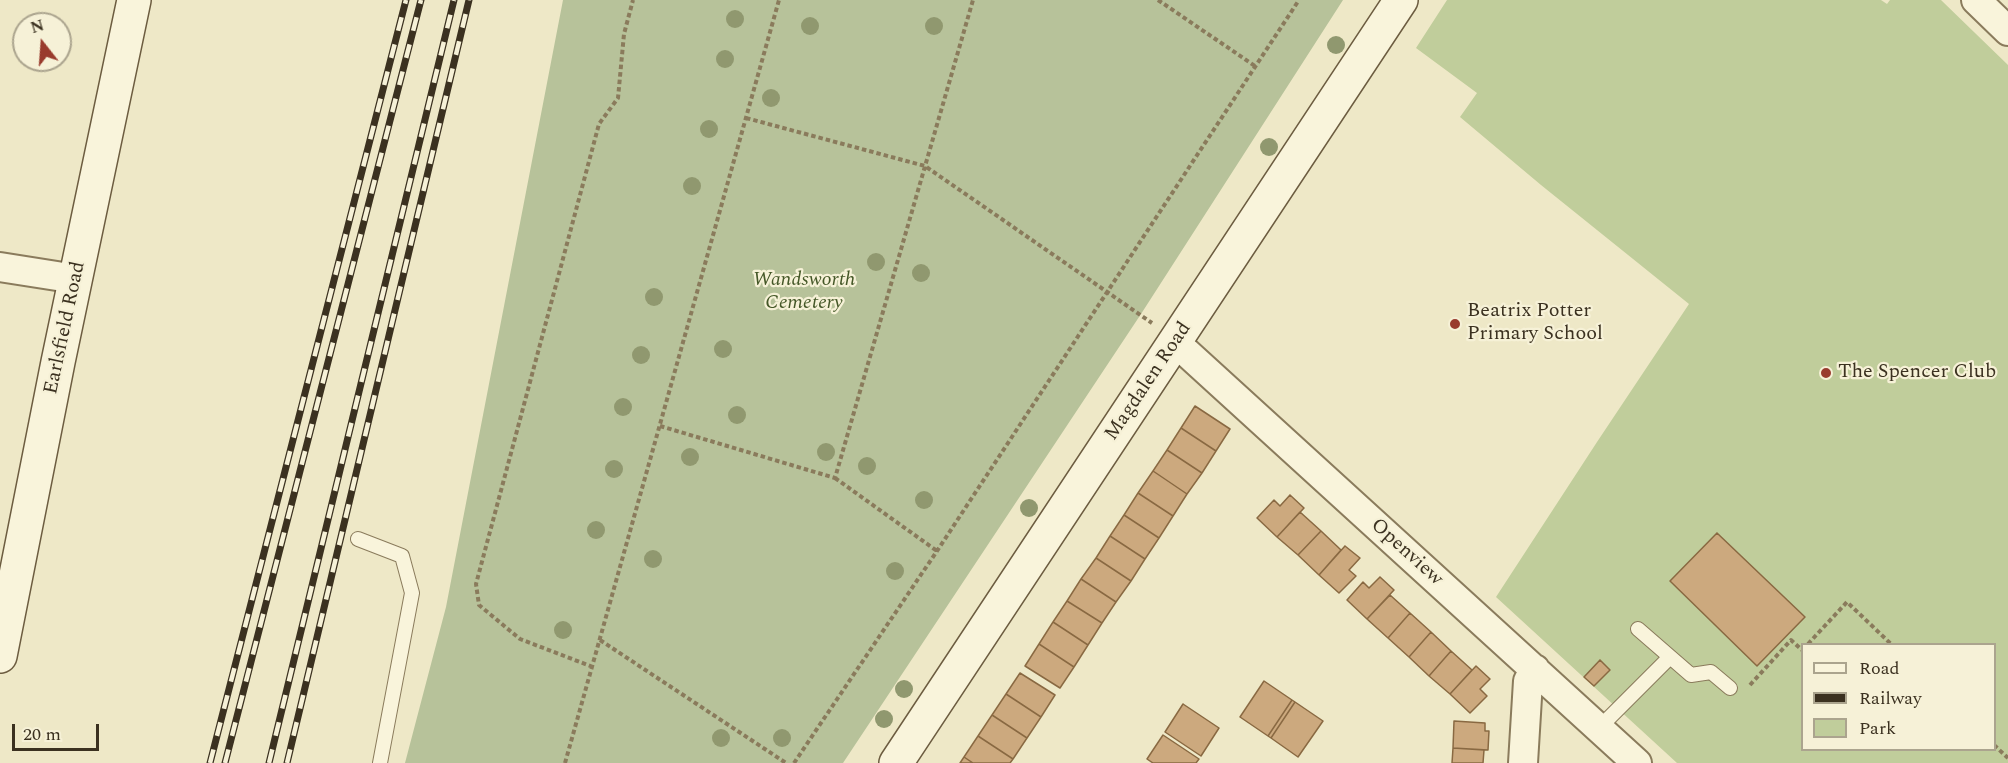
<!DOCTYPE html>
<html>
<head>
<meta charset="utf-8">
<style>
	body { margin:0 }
	#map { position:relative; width:2008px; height:763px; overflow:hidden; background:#eee8c7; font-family:Spectral,serif }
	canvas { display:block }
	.legend { position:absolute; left:1801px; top:643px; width:195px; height:108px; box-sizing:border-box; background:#f6f1d7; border:2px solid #aba48e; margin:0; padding:8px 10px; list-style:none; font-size:18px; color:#3b3120 }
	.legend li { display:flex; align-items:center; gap:12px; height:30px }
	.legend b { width:30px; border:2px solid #aba48e }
	.north { position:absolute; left:12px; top:12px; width:60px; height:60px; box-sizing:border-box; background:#f6f1d7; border:2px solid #aba48e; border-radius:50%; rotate:343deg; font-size:16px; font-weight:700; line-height:24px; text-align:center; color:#3b3120 }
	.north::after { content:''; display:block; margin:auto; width:21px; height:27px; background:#993b2d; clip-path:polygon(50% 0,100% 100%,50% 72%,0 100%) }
	.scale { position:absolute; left:12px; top:724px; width:87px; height:27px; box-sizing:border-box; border:3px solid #3b3120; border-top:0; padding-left:8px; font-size:18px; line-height:21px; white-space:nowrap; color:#3b3120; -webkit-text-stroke:4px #f6f1d7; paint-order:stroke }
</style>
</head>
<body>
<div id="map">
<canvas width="2008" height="763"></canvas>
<ul class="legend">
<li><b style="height:8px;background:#f9f4db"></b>Road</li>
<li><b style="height:8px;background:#3b3120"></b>Railway</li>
<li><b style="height:16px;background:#c0cd9b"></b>Park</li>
</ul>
<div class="north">N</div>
<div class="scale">20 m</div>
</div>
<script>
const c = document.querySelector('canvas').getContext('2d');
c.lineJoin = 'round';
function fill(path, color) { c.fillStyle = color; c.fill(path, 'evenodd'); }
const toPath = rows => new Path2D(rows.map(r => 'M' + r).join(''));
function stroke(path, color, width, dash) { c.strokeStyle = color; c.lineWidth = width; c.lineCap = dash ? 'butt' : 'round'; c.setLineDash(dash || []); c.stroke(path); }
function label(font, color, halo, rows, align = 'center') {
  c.font = font + ' Spectral,serif'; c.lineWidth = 4.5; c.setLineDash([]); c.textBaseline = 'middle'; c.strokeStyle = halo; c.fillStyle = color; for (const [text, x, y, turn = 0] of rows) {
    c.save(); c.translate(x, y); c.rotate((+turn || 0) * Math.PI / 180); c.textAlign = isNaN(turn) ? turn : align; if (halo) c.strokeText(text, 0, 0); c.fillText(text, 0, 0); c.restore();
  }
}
fill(toPath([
	[1447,0,1881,0,1887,4,1890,0,1941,0,2008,65,2008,763,1677,763,1496,597,1597,442,1689,304,1541,185,1460,117,1477,93,1416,48],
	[1802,644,1994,644,1994,750,1802,750]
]), '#c0cd9b');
fill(toPath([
	[563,0,1343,0,1141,314,843,763,405,763,446,607]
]), '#b7c29a');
const building = toPath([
	[1195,406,1230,429,1216,451,1181,428,1195,406],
	[1181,428,1216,451,1202,473,1167,450,1181,428],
	[1167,450,1202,473,1187,494,1153,471,1167,450],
	[1153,471,1187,494,1173,516,1138,493,1153,471],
	[1138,493,1173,516,1159,538,1124,515,1138,493],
	[1290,495,1304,508,1277,537,1257,518,1274,500,1280,506,1290,495],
	[1300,512,1321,531,1298,555,1277,537,1300,512],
	[1124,515,1159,538,1145,559,1110,536,1124,515],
	[1321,531,1341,550,1319,575,1298,555,1321,531],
	[1717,533,1805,617,1757,666,1670,581,1717,533],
	[1110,536,1145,559,1131,581,1096,558,1110,536],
	[1345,546,1360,558,1349,570,1356,576,1339,593,1319,575,1345,546],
	[1096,558,1131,581,1116,602,1081,579,1096,558],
	[1380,577,1394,590,1367,619,1347,600,1363,582,1369,588,1380,577],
	[1081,579,1116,602,1102,623,1067,601,1081,579],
	[1390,595,1410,613,1388,638,1367,619,1390,595],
	[1067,601,1102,623,1088,645,1053,622,1067,601],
	[1410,613,1431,632,1409,657,1388,638,1410,613],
	[1053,622,1088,645,1074,667,1039,644,1053,622],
	[1431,632,1451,651,1429,676,1409,657,1431,632],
	[1039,644,1074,667,1060,688,1025,666,1039,644],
	[1451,651,1472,670,1450,694,1429,676,1451,651],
	[1600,660,1610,670,1594,686,1584,677,1600,660],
	[1476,666,1490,679,1480,689,1487,696,1470,713,1450,694,1476,666],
	[1020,673,1055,695,1041,717,1006,694,1020,673],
	[1264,681,1292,700,1268,736,1240,717,1264,681],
	[1006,694,1041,717,1027,738,992,715,1006,694],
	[1292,700,1295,702,1271,738,1268,736,1292,700],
	[1295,702,1323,721,1298,757,1271,738,1295,702],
	[1183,704,1219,728,1201,756,1165,732,1183,704],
	[992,715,1027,738,1013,759,978,736,992,715],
	[1454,721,1485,723,1485,731,1489,731,1488,750,1453,748,1454,721],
	[1163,735,1199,759,1196,763,1153,763,1147,759,1163,735],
	[978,736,1013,759,1010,763,973,763,964,757,978,736],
	[1453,748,1484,750,1483,763,1452,763,1453,748],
	[964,757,973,763,960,763,964,757]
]);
fill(building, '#cca97e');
stroke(building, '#896942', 1.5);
const lane = toPath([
	[358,539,402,556,412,593,380,763],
	[1638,629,1691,675,1711,672,1730,688],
	[1599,728,1669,658]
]);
const street = toPath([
	[1976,0,2008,31],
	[0,267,76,279],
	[1175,342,1637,763],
	[1523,763,1528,681,1535,669]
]);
const secondary = toPath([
	[0,656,58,362,134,0],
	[896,763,1401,0]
]);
stroke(lane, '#8a7b5c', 16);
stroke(street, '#8a7b5c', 32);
stroke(secondary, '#6c5c40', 36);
stroke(toPath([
	[1158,0,1255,66],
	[746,118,925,166,1152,323],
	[660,426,835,478,973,0],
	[835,478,937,551],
	[600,640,786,763],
	[1808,644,1847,602,1891,644],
	[593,667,520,639,479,605,476,584,599,124,618,98,624,34,633,0],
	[1750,685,1791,640,1802,650],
	[1994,745,2008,758],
	[565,763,779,0],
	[794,763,937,551,1299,0]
]), '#8a7b5c', 4, [4.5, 3]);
stroke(lane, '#f9f4db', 14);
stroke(street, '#f9f4db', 28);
stroke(secondary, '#f9f4db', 33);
const rail = toPath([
	[210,763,406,0],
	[225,763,421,0],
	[269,763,454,0],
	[287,763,469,0]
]);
stroke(rail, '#3b3120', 7);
stroke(rail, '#f6f1d7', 4.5, [14]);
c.fillStyle = '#90986f';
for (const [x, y] of [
	[735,19],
	[810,26],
	[934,26],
	[1336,45],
	[725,59],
	[771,98],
	[709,129],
	[1269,147],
	[692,186],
	[876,262],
	[921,273],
	[654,297],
	[723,349],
	[641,355],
	[623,407],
	[737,415],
	[826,452],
	[690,457],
	[867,466],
	[614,469],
	[924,500],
	[1029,508],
	[596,530],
	[653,559],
	[895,571],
	[563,630],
	[904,689],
	[884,719],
	[721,738],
	[782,738]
]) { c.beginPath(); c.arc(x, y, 9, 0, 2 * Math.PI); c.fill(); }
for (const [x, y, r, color] of [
	[1455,324,6,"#993b2d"],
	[1826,373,6,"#993b2d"]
]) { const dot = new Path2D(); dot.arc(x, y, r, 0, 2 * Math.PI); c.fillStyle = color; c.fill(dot); stroke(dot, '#f6f1d7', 2); }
label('italic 20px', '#445727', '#f6f1d7', [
	["Wandsworth",804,281],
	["Cemetery",804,304]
]);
label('20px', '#3b3120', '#f6f1d7', [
	["Beatrix Potter",1467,312],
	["Primary School",1467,335],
	["The Spencer Club",1838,373]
], 'left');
label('20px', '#3b3120', '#f6f1d7', [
	["Earlsfield Road",66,328,-78],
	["Magdalen Road",1149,382,-56],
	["Openview",1406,553,42]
]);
</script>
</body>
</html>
